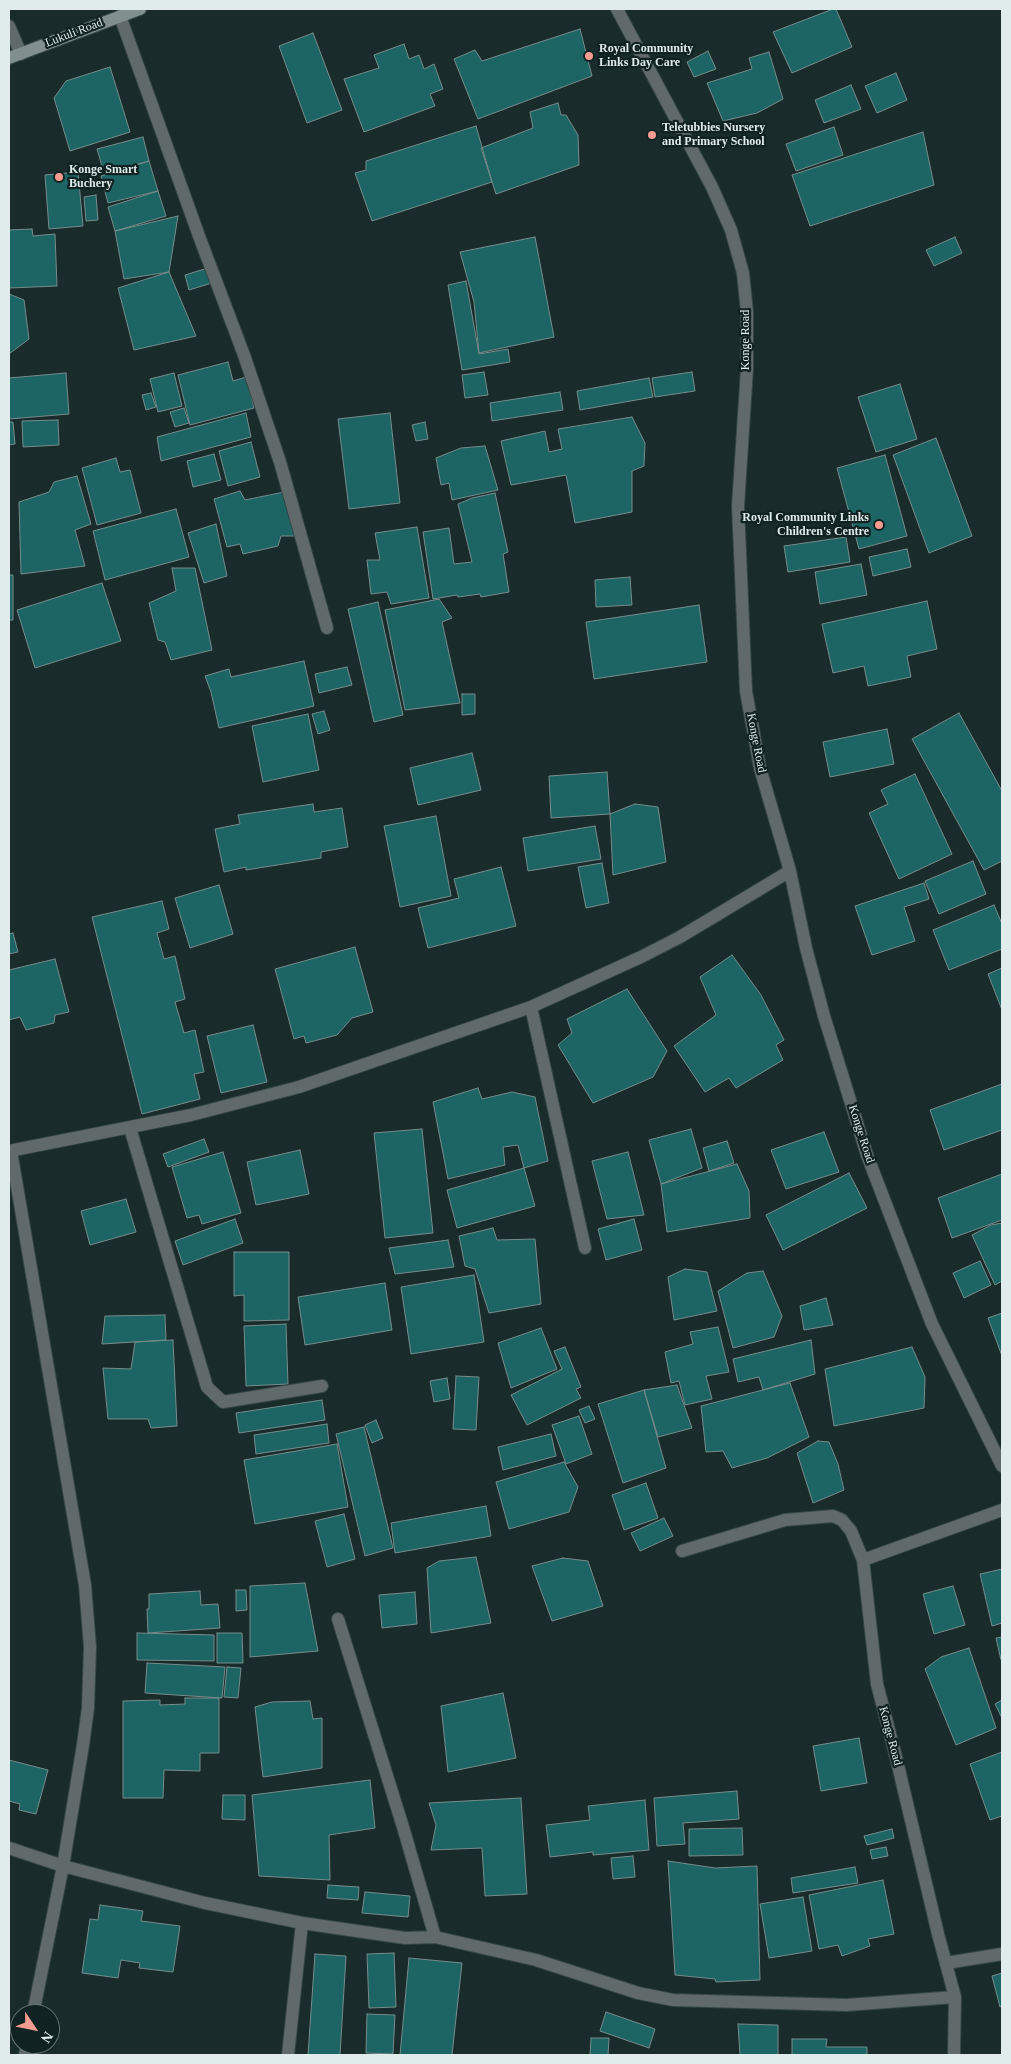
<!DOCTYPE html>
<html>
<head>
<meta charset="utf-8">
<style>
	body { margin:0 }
	#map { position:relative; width:1011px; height:2064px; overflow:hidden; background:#192b2b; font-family:Georgia,serif }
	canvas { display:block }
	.frame { position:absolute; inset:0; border:10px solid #e0ebeb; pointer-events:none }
	.north { position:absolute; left:10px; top:2004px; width:50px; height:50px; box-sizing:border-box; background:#102222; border:1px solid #637272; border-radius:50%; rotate:124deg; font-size:14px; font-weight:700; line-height:20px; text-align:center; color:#e0ebeb }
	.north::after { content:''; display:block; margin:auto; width:18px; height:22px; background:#f59c91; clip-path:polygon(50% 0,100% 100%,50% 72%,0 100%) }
</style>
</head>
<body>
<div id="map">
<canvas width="1011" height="2064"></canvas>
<div class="frame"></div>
<div class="north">N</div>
</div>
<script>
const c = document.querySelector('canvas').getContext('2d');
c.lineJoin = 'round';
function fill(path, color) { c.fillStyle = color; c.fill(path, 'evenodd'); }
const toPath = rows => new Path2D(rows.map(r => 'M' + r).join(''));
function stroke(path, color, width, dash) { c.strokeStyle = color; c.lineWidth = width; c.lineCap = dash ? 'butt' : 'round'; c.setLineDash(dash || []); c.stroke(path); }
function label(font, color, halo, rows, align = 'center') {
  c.font = font + ' Georgia,serif'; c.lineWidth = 4.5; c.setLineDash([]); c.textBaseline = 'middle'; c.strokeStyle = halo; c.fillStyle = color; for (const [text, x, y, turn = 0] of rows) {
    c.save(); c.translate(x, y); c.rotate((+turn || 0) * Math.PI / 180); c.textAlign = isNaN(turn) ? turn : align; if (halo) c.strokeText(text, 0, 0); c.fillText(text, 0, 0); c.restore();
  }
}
const building = toPath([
	[833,9,836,9,852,47,792,73,773,32,833,9],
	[580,29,592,76,478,119,454,59,475,50,482,61,580,29],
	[313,33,342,110,307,123,279,46,313,33],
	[404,44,409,59,419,55,424,69,434,64,443,89,430,94,435,106,364,132,344,79,379,68,374,55,404,44],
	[708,51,716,69,694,77,687,62,708,51],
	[769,52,783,99,757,113,723,121,707,83,752,69,749,58,769,52],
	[110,67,130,132,70,151,54,98,66,81,110,67],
	[896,73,907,100,877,113,865,86,896,73],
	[851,85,861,109,824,123,815,100,851,85],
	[558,103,561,115,566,115,578,135,579,165,496,194,481,148,533,128,530,112,558,103],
	[476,126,492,182,372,221,355,173,366,170,366,161,476,126],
	[834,127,843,155,796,171,786,144,834,127],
	[923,132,934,185,810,226,792,175,923,132],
	[143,137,149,161,104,173,97,149,143,137],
	[149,161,158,191,108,203,101,176,149,161],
	[78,172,83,226,49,229,45,175,78,172],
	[158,191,166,216,115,231,108,207,158,191],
	[96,195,98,220,86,221,84,197,96,195],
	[178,216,169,272,124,279,115,231,178,216],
	[32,229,33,236,55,234,57,286,9,288,9,230,32,229],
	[535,237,554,337,479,353,474,302,460,252,535,237],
	[955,237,962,253,934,266,926,250,955,237],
	[208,268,212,283,189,290,185,275,208,268],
	[169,272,196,336,134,350,118,288,169,272],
	[466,281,479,354,508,349,510,362,462,370,448,285,466,281],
	[9,294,24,300,29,339,9,354,9,294],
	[228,362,233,381,246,377,254,408,190,425,178,375,228,362],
	[484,372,488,395,465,398,462,375,484,372],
	[692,372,695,391,655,397,652,378,692,372],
	[66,373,69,414,9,419,9,378,66,373],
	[174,373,182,406,158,412,150,379,174,373],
	[649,378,653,397,580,410,577,391,649,378],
	[900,384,917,439,876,452,858,397,900,384],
	[560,392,563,410,492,421,490,403,560,392],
	[151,393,156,407,146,410,142,395,151,393],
	[184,408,189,423,175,427,170,412,184,408],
	[246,413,251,437,161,461,157,437,246,413],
	[390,413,400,503,349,509,338,419,390,413],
	[632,417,645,443,644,466,632,471,632,512,575,523,566,475,511,485,501,441,545,431,549,452,562,449,558,429,632,417],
	[58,420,59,445,23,447,22,421,58,420],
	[9,422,13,422,15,444,9,445,9,422],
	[425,422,428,439,416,441,412,425,425,422],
	[936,438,972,536,929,553,893,455,936,438],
	[251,442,260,477,228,486,219,451,251,442],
	[485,446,498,490,452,500,449,483,441,485,436,458,461,448,485,446],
	[214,454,221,480,193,487,187,461,214,454],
	[885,455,907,536,859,549,837,468,885,455],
	[116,458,120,472,130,470,141,513,97,525,82,468,116,458],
	[77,476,91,524,75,530,85,566,21,574,19,502,49,492,54,482,77,476],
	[240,491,245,500,284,492,297,536,281,536,278,546,243,554,240,544,227,547,214,499,240,491],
	[495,493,508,552,503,554,509,592,481,597,480,594,458,597,457,595,433,599,423,532,449,528,454,564,472,562,458,504,472,498,495,493],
	[176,509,189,557,105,580,93,531,176,509],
	[216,524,227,576,204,583,188,533,216,524],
	[417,527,429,598,391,604,387,592,371,594,367,560,380,560,375,533,417,527],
	[846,537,850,562,788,572,784,546,846,537],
	[907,549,911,567,873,576,869,557,907,549],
	[861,564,867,595,820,604,815,572,861,564],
	[172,568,195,568,212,650,171,660,165,642,158,640,149,603,176,591,172,568],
	[9,575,13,575,13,620,9,620,9,575],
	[630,577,632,605,596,607,595,580,630,577],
	[102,583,121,641,35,668,17,610,102,583],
	[439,599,452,618,442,622,460,703,405,710,385,610,439,599],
	[927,601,937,649,907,656,911,677,868,686,864,666,833,673,822,624,927,601],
	[378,602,403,715,374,722,348,609,378,602],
	[699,605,707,662,594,679,586,622,699,605],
	[304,661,314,706,219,728,211,692,205,676,229,669,231,677,304,661],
	[347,667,352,685,319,693,315,674,347,667],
	[462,694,475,694,475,714,462,715,462,694],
	[324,711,330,730,318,734,312,714,324,711],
	[959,713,1002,791,1002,861,984,870,912,739,959,713],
	[308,714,319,770,263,782,252,726,308,714],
	[887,729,894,764,830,777,823,742,887,729],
	[472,753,481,790,418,805,410,768,472,753],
	[607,772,610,814,551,818,549,776,607,772],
	[915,774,952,854,899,879,869,813,888,804,881,790,915,774],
	[313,804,314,812,342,808,348,847,321,852,321,858,246,870,246,867,224,872,215,829,240,824,238,815,313,804],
	[635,804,658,807,666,862,613,875,610,814,635,804],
	[436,816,451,896,400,907,384,826,436,816],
	[595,826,601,859,528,871,523,838,595,826],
	[973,861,986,894,939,914,925,881,973,861],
	[602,863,609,903,586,908,578,867,602,863],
	[501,867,516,926,428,948,418,908,459,898,454,879,501,867],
	[924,883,929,899,904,907,915,941,872,955,855,906,924,883],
	[219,885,233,934,190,948,175,898,219,885],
	[162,901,169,929,157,933,164,959,175,956,185,999,175,1002,184,1033,195,1030,204,1072,194,1074,200,1099,142,1114,92,917,162,901],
	[994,905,1002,924,1002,949,949,970,933,930,994,905],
	[13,933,18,952,9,954,9,934,13,933],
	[355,947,373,1012,352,1018,337,1035,306,1043,304,1036,294,1039,275,969,355,947],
	[732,955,761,995,784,1040,776,1045,783,1060,736,1088,729,1078,705,1092,674,1046,716,1015,700,977,732,955],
	[55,959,69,1012,55,1015,54,1023,26,1030,20,1017,9,1020,9,970,55,959],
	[1002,968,1002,1010,988,974,1002,968],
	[627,989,667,1051,653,1077,593,1103,558,1045,572,1033,567,1019,627,989],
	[253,1025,267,1082,221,1093,207,1036,253,1025],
	[1002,1084,1002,1130,944,1150,930,1110,1002,1084],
	[478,1088,482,1099,512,1092,535,1097,548,1161,524,1168,518,1145,503,1147,505,1165,448,1179,433,1102,478,1088],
	[422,1129,433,1233,385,1238,374,1133,422,1129],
	[691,1129,702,1168,661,1184,649,1140,691,1129],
	[824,1132,839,1172,786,1189,771,1150,824,1132],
	[204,1139,209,1152,168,1167,163,1154,204,1139],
	[727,1141,734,1163,709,1171,703,1148,727,1141],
	[300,1150,309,1194,256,1205,247,1162,300,1150],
	[223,1152,241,1213,202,1224,199,1215,187,1218,172,1167,223,1152],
	[628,1152,644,1215,607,1219,592,1161,628,1152],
	[737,1164,749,1191,750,1218,667,1232,661,1184,737,1164],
	[524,1168,535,1206,457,1228,447,1190,524,1168],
	[849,1173,867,1208,783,1250,766,1215,849,1173],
	[1002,1174,1002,1220,952,1238,938,1198,1002,1174],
	[126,1199,136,1232,90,1245,81,1211,126,1199],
	[235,1219,243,1243,183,1265,175,1241,235,1219],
	[634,1219,642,1250,606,1260,598,1229,634,1219],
	[1002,1223,1002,1281,995,1285,972,1235,991,1225,1002,1223],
	[493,1228,497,1240,535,1239,541,1304,489,1313,475,1269,465,1266,459,1236,493,1228],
	[448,1240,454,1267,395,1274,389,1248,448,1240],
	[234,1252,289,1252,289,1320,244,1321,244,1295,234,1296,234,1252],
	[980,1261,991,1285,964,1298,953,1273,980,1261],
	[685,1269,707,1272,717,1311,674,1320,668,1277,685,1269],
	[763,1271,782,1316,774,1337,733,1348,718,1291,747,1273,763,1271],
	[474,1275,484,1342,411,1354,401,1287,474,1275],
	[385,1283,392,1330,305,1345,298,1297,385,1283],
	[826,1298,833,1325,804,1330,800,1306,826,1298],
	[1002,1313,1002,1356,988,1318,1002,1313],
	[165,1315,166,1340,102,1344,105,1316,165,1315],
	[286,1324,288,1384,246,1386,244,1326,286,1324],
	[718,1327,729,1372,706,1376,712,1399,685,1405,679,1381,671,1383,665,1352,693,1344,690,1332,718,1327],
	[541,1328,557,1369,511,1388,498,1343,541,1328],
	[173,1340,177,1426,151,1428,148,1419,108,1419,103,1368,131,1369,135,1342,173,1340],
	[811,1340,815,1374,763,1390,759,1377,738,1382,733,1359,811,1340],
	[565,1347,581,1387,576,1389,581,1398,527,1425,511,1395,562,1369,554,1351,565,1347],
	[912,1347,925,1377,924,1408,834,1426,825,1369,912,1347],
	[456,1376,479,1377,476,1430,453,1429,456,1376],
	[447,1378,450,1399,434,1402,430,1381,447,1378],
	[790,1383,809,1437,767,1458,732,1468,723,1451,706,1452,701,1406,790,1383],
	[677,1385,692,1428,658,1437,644,1390,677,1385],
	[644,1390,666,1468,623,1483,598,1404,644,1390],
	[322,1400,325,1420,239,1433,236,1413,322,1400],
	[589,1406,595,1419,585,1423,579,1410,589,1406],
	[579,1416,592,1454,566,1464,552,1425,579,1416],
	[376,1420,383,1438,372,1443,365,1425,376,1420],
	[327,1424,329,1443,256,1454,254,1435,327,1424],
	[364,1427,393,1548,365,1556,336,1434,364,1427],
	[551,1434,556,1456,503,1470,498,1447,551,1434],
	[818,1441,829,1442,838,1464,844,1490,813,1503,797,1453,818,1441],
	[337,1444,348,1507,255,1524,244,1460,337,1444],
	[564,1462,578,1487,569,1512,509,1529,496,1482,564,1462],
	[646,1483,658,1518,624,1530,612,1495,646,1483],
	[486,1506,491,1536,395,1553,391,1523,486,1506],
	[344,1514,355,1559,327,1567,315,1521,344,1514],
	[664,1518,673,1536,640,1551,631,1533,664,1518],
	[476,1557,491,1623,431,1633,427,1568,439,1561,476,1557],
	[563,1558,588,1561,603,1606,552,1621,532,1566,563,1558],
	[1002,1569,1002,1623,992,1626,980,1574,1002,1569],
	[305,1583,318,1651,250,1657,250,1586,305,1583],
	[953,1586,965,1625,934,1634,923,1594,953,1586],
	[236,1590,246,1590,247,1610,236,1611,236,1590],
	[200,1591,201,1605,218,1604,220,1628,148,1633,147,1609,149,1609,149,1594,200,1591],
	[415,1592,417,1624,382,1628,379,1595,415,1592],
	[137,1633,214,1635,214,1661,137,1660,137,1633],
	[217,1633,242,1633,243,1663,217,1663,217,1633],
	[1002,1637,1002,1659,1001,1660,996,1638,1002,1637],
	[969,1648,996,1728,956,1745,925,1669,941,1657,969,1648],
	[147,1663,225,1667,222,1698,145,1693,147,1663],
	[227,1667,241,1668,238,1698,224,1697,227,1667],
	[503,1693,516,1758,448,1772,441,1706,503,1693],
	[185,1698,219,1698,219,1753,200,1753,200,1771,164,1770,163,1798,123,1798,123,1701,160,1700,160,1705,185,1704,185,1698],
	[1002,1700,1002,1718,995,1704,1002,1700],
	[310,1701,313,1719,322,1718,322,1768,263,1777,255,1707,272,1702,310,1701],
	[859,1738,867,1783,821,1791,813,1746,859,1738],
	[1002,1752,1002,1816,990,1820,970,1764,1002,1752],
	[9,1760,48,1770,36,1814,19,1810,20,1804,9,1801,9,1760],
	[370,1780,375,1828,329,1835,330,1880,259,1876,252,1795,370,1780],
	[737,1791,739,1819,683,1823,685,1844,657,1846,654,1798,737,1791],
	[223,1795,245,1795,245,1820,222,1819,223,1795],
	[521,1798,527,1894,485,1896,482,1848,431,1850,436,1825,429,1803,521,1798],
	[645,1800,649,1850,593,1855,593,1852,550,1857,546,1825,590,1820,588,1806,645,1800],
	[742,1828,743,1855,689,1856,689,1829,742,1828],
	[892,1829,894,1838,867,1845,864,1836,892,1829],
	[886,1847,888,1856,872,1859,870,1850,886,1847],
	[633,1856,635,1877,613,1879,611,1858,633,1856],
	[668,1861,715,1868,757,1866,760,1980,716,1982,715,1979,675,1975,668,1861],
	[855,1867,858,1883,793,1893,791,1878,855,1867],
	[883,1880,894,1934,868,1939,870,1946,842,1956,838,1945,819,1949,809,1895,883,1880],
	[328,1885,359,1887,358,1900,327,1898,328,1885],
	[365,1892,410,1896,408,1917,362,1913,365,1892],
	[803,1897,812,1951,769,1958,760,1904,803,1897],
	[100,1905,143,1911,141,1921,180,1926,173,1972,139,1968,140,1963,121,1960,118,1978,82,1973,90,1919,98,1920,100,1905],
	[394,1953,396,2007,369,2008,367,1954,394,1953],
	[315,1954,346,1956,340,2055,308,2055,315,1954],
	[409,1958,462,1963,452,2055,400,2055,409,1958],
	[1002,1973,1002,2006,1000,2007,992,1976,1002,1973],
	[606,2012,655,2029,649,2048,600,2031,606,2012],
	[367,2014,395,2015,393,2054,366,2053,367,2014],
	[738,2024,778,2025,778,2055,740,2055,738,2024],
	[591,2038,609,2038,608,2055,590,2055,591,2038],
	[792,2039,827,2039,826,2047,867,2047,867,2055,792,2055,792,2039]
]);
fill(building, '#1d6565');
stroke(building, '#778c8b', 1);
const street = toPath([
	[617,9,712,187,731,230,743,273,747,312,747,369,738,506,746,691,760,768,790,871,806,948,824,1016,867,1155,932,1324,1002,1466],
	[120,16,199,236,244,355,280,462,327,628],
	[9,26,21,54],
	[531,1007,585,1248],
	[130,1128,207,1387,223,1402,322,1386],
	[9,1151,191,1115,299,1087,531,1007,641,957,680,937,790,871],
	[11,1151,85,1585,90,1647,88,1708,83,1745,63,1866,33,2014],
	[682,1551,785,1520,833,1516,842,1520,851,1531,863,1560,877,1684,896,1757,938,1934,955,1997,954,2055],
	[863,1560,1002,1510],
	[338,1619,403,1827,435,1937],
	[9,1848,63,1866,205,1903,302,1923,405,1938,435,1937,536,1960,638,1993,673,2000,847,2005,955,1997],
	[946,1963,1002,1954],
	[25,2055,27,2044],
	[288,2055,302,1923]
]);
const secondary = toPath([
	[9,58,140,9]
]);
stroke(street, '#354646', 14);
stroke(secondary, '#354646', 14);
stroke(street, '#616a6a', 12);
stroke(secondary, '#818f8f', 12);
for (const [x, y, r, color] of [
	[589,56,5,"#f59c91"],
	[652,135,5,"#f59c91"],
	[59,177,5,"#f59c91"],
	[879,525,5,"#f59c91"]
]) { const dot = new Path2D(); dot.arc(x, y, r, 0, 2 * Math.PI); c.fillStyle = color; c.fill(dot); stroke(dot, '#102222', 2); }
label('12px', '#e0ebeb', '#102222', [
	["Lukuli Road",74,33,-21],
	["Konge Road",746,340,-90],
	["Konge Road",756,743,79],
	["Konge Road",861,1134,72],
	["Konge Road",890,1736,75]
]);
label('bold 12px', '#e0ebeb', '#102222', [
	["Royal Community",599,49],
	["Links Day Care",599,63],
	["Teletubbies Nursery",662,128],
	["and Primary School",662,142],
	["Konge Smart",69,170],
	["Buchery",69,184],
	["Royal Community Links",869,518,"right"],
	["Children's Centre",869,532,"right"]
], 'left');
</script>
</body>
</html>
